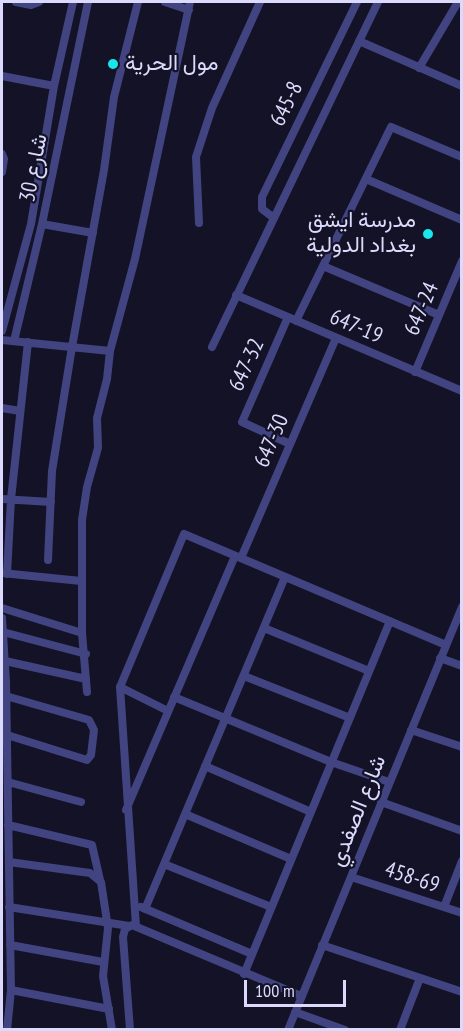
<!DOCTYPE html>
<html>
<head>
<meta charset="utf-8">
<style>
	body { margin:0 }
	#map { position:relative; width:463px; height:1031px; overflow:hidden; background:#141226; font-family:"PT Sans Narrow",sans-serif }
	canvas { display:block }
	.frame { position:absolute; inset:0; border:3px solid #dbdafc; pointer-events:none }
	.scale { position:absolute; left:244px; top:980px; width:102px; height:27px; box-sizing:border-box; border:3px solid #dbdafc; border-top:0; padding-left:8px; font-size:18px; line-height:21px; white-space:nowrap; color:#dbdafc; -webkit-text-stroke:4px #141226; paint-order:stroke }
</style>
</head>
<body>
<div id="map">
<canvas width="463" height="1031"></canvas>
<div class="frame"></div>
<div class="scale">100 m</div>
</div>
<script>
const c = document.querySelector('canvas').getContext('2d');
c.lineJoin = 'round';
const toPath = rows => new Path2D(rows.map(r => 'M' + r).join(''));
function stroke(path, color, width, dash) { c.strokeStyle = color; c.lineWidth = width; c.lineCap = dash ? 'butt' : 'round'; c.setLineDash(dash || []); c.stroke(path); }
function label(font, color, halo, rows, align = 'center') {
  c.font = font + ' "PT Sans Narrow",Vazirmatn,sans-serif'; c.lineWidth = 4.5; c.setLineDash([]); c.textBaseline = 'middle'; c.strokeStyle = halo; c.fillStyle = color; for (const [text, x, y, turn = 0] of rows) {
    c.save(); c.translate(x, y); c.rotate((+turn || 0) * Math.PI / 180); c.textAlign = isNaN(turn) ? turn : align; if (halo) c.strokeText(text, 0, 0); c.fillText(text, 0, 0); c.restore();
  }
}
stroke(toPath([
	[16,2,31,5,39,2],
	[165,2,189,10],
	[359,41,462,86],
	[419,68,458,2],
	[2,76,54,86],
	[2,154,4,159,2,172],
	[366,179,462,220],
	[274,218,262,209,262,197,357,2],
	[199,223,196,157,212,108,260,2],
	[42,224,93,233],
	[323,266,439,315],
	[236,295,462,391],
	[288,317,242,422,290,444],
	[296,321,391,127,462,157],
	[2,331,31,224,54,86,73,2],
	[2,340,110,351],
	[14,341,42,224,88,2],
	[212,347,378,2],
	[415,372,462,261],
	[2,408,20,411],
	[2,499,51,502],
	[241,558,336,338],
	[48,560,52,471,72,347,104,170,114,97,138,2],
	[2,573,81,581],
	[7,574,11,499,28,342],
	[2,608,82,633],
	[2,618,6,682,11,990,109,1009],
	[264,628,369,671],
	[3,632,86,654],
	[440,658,462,666],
	[5,661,86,679],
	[244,676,350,718],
	[120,687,136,926],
	[87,692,82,633,82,520,87,487,98,448,97,418,107,379,110,351,135,259,190,2],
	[6,696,89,720,94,730,91,755,87,760,7,735],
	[174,697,331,762,389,782],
	[168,711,120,687,184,534,446,645],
	[411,730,462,747],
	[205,766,311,812],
	[8,782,81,802],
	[381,802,462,831],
	[126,810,235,556],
	[185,814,291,859],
	[8,825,92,845,100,880],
	[9,862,90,873,101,882,108,928,103,976,112,1030],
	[164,864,271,907],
	[351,877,462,913],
	[9,907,129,926],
	[141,907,252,954],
	[444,907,462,861],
	[145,909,285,577],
	[10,945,103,962],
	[322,945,462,992],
	[244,974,390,621],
	[295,1012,345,1030],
	[7,1030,11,990],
	[130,1030,123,937,125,929,132,925,301,996],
	[288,1030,462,607],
	[400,1030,420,978]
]), '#414481', 8);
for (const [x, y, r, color] of [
	[113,64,6,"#18e6ea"],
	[428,234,6,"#18e6ea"]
]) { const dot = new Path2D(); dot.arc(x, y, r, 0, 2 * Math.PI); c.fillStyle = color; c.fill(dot); stroke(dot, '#141226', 2); }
label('22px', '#dbdafc', '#141226', [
	["مول الحرية",125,64],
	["مدرسة ايشق",416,221,"right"],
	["بغداد الدولية",416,246,"right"]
], 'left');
label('22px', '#dbdafc', '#141226', [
	["645-8",287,104,-64],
	["شارع 30",34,168,-79],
	["647-24",422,309,-67],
	["647-19",356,327,23],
	["647-32",247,365,-65],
	["647-30",272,441,-67],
	["شارع الصفدي",358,811,-68],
	["458-69",412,878,18]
]);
</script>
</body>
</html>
